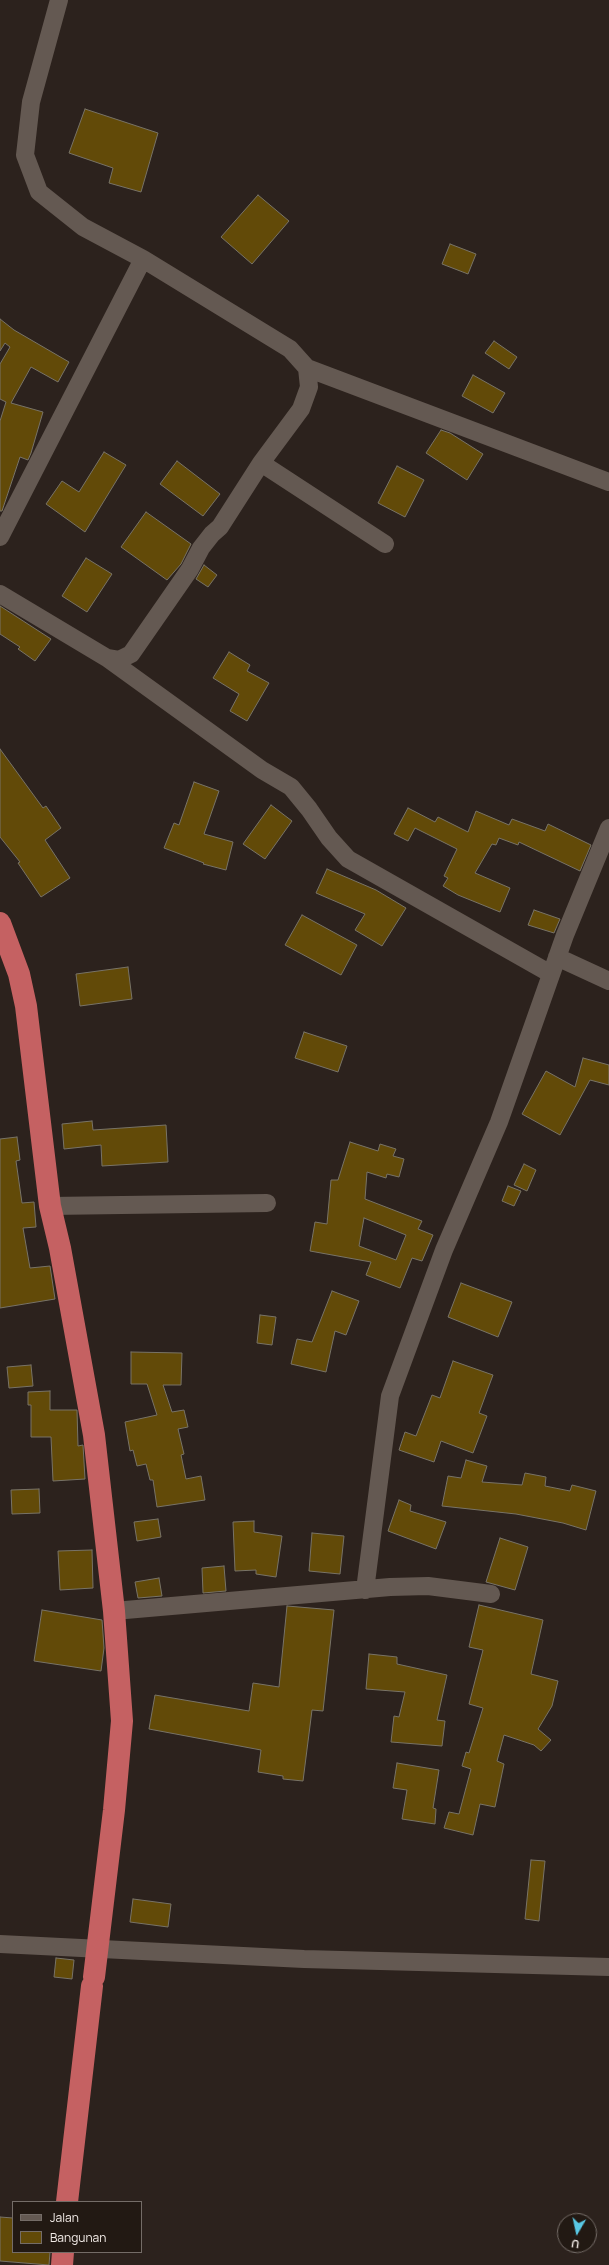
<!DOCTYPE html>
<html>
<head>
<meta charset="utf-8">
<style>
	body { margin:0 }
	#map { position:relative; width:609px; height:2265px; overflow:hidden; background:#2c221d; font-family:Manrope,sans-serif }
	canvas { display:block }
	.legend { position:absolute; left:12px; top:2201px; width:130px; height:52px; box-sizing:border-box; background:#221913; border:1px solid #746c67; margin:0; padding:5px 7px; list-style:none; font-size:12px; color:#f0e9e5 }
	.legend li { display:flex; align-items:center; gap:8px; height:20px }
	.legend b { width:20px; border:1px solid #746c67 }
	.north { position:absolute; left:557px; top:2213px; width:40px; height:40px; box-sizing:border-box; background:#221913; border:1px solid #746c67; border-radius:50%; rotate:189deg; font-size:11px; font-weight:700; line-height:16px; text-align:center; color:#f0e9e5 }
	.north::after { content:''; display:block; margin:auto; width:14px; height:18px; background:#59c8e4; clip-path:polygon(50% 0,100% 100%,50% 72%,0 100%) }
</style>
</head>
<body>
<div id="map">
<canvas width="609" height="2265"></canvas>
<ul class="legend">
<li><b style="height:5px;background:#645952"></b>Jalan</li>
<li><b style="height:11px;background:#624a08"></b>Bangunan</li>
</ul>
<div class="north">U</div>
</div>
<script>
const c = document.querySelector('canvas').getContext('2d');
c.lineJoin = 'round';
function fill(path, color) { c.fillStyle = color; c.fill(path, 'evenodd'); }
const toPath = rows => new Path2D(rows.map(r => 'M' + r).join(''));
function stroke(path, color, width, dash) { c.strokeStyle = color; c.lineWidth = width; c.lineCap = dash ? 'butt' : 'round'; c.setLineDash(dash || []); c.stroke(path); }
const building = toPath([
	[85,109,158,133,141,192,109,183,113,168,69,153,85,109],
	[258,195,289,221,252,264,221,237,258,195],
	[450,244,476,254,468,274,442,264,450,244],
	[0,319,14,330,69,362,58,382,31,367,11,403,43,412,31,453,28,460,20,457,2,511,0,511,0,421,6,402,0,399,0,364,10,347,5,343,0,351,0,319],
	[494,341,517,357,509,369,485,353,494,341],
	[473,375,505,393,493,413,462,396,473,375],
	[441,430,450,433,483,454,467,480,426,453,441,430],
	[104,452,126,465,85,532,46,504,62,481,79,492,104,452],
	[177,461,220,494,203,516,160,484,177,461],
	[397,466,424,480,405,517,378,503,397,466],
	[146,512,191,544,181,564,167,580,121,547,146,512],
	[86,558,112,574,87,612,62,596,86,558],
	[204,565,217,575,208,587,196,579,204,565],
	[0,606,51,639,35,661,18,649,20,647,0,634,0,606],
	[229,652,250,665,247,671,269,683,247,721,230,711,239,694,213,678,229,652],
	[0,749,43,808,46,806,61,828,45,840,70,878,41,897,18,863,20,862,0,837,0,749],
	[194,782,219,791,204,834,233,842,226,870,203,864,204,863,164,848,174,823,179,825,194,782],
	[271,805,292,821,265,859,243,844,271,805],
	[408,808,435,822,438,817,468,832,476,811,509,825,512,819,545,831,548,824,591,845,580,871,519,842,518,845,499,838,496,845,492,844,475,873,510,888,500,912,458,895,443,886,448,878,444,876,457,849,415,828,408,841,394,834,408,808],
	[327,869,376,890,406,908,382,946,355,930,365,914,316,893,327,869],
	[534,910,560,919,554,933,528,925,534,910],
	[302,915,357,945,341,975,285,945,302,915],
	[128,967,132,999,80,1006,76,974,128,967],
	[304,1032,347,1046,338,1072,295,1058,304,1032],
	[583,1058,609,1065,609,1085,590,1080,560,1135,522,1114,546,1071,575,1087,583,1058],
	[92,1121,93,1130,166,1125,168,1162,102,1166,101,1145,64,1149,62,1124,92,1121],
	[17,1137,20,1160,16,1161,22,1203,34,1202,36,1227,23,1228,30,1268,50,1266,55,1299,0,1308,0,1139,17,1137],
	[350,1142,378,1151,380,1144,396,1149,393,1156,404,1159,399,1177,387,1174,386,1178,367,1172,365,1199,422,1221,418,1229,433,1235,422,1261,412,1258,400,1288,366,1275,371,1262,310,1251,315,1222,327,1224,331,1180,338,1180,350,1142],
	[364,1218,406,1235,396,1260,359,1246,364,1218],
	[524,1164,536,1170,527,1191,514,1185,524,1164],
	[508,1186,521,1191,514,1206,502,1201,508,1186],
	[461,1283,512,1302,498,1337,448,1317,461,1283],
	[332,1291,359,1301,346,1335,335,1331,326,1372,291,1364,297,1339,312,1342,332,1291],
	[260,1315,276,1317,272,1345,257,1343,260,1315],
	[131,1352,182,1353,181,1385,163,1385,172,1412,184,1410,188,1427,178,1429,184,1454,181,1455,186,1479,201,1476,205,1500,157,1507,153,1480,150,1480,146,1464,137,1466,133,1450,130,1451,125,1422,157,1415,147,1384,131,1384,131,1352],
	[453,1361,493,1375,479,1413,487,1416,473,1453,441,1441,434,1462,399,1450,405,1432,416,1436,432,1395,440,1398,453,1361],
	[31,1365,33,1386,9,1388,7,1367,31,1365],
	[50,1391,50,1410,77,1410,78,1446,83,1445,85,1479,53,1481,51,1437,31,1437,31,1405,28,1405,28,1392,50,1391],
	[466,1460,487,1466,482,1482,522,1485,525,1473,546,1477,545,1486,570,1491,572,1485,596,1491,586,1530,563,1523,516,1514,442,1506,448,1476,461,1478,466,1460],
	[39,1489,40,1513,12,1514,11,1490,39,1489],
	[399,1500,411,1505,410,1511,446,1522,436,1549,388,1531,399,1500],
	[158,1519,161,1537,137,1541,134,1522,158,1519],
	[254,1521,254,1532,282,1536,276,1577,256,1574,256,1570,235,1571,233,1522,254,1521],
	[312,1533,344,1536,340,1574,309,1571,312,1533],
	[500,1538,528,1547,515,1590,486,1582,500,1538],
	[92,1550,93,1588,60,1590,58,1551,92,1550],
	[224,1566,226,1591,203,1593,202,1568,224,1566],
	[159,1578,162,1596,138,1598,135,1582,159,1578],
	[479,1605,543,1620,531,1674,558,1681,552,1706,538,1729,551,1740,541,1751,534,1745,504,1735,497,1761,504,1764,495,1807,480,1804,473,1835,444,1828,449,1812,459,1814,471,1769,462,1766,466,1752,469,1753,483,1708,469,1704,483,1650,469,1647,479,1605],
	[287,1606,334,1610,323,1711,312,1710,303,1781,283,1779,283,1776,258,1772,261,1750,149,1729,155,1695,249,1711,253,1683,279,1687,287,1606],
	[42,1610,102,1620,104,1648,101,1671,34,1661,42,1610],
	[369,1654,397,1657,397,1664,447,1675,437,1720,445,1721,442,1746,391,1742,394,1716,399,1717,405,1692,366,1689,369,1654],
	[397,1763,439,1770,433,1808,436,1809,435,1824,402,1819,407,1790,393,1788,397,1763],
	[531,1860,545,1861,539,1921,525,1919,531,1860],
	[133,1899,171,1904,168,1927,130,1922,133,1899],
	[56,1958,74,1960,72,1979,54,1977,56,1958],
	[0,2217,13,2218,13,2252,50,2252,49,2265,0,2261,0,2217]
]);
fill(building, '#624a08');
stroke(building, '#787367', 1);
stroke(toPath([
	[59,0,31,102,25,155,39,192,83,227,143,259,290,349,307,368,309,387,301,409,261,463],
	[307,368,609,482],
	[0,537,143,259],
	[0,594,107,658,119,660,131,654,190,569,201,548,212,534,220,527,261,463,385,544],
	[107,658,262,770,291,787,309,809,329,838,348,859,551,974],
	[557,957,609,981],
	[50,1206,267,1203],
	[365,1590,390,1396,444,1250,499,1122,565,935,609,828],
	[114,1611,390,1587,428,1586,491,1594],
	[0,1944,304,1959,609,1967]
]), '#645952', 18);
stroke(toPath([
	[0,923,19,974,26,1006,50,1206,60,1248,94,1435,114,1611,122,1721,114,1810,94,1977],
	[67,2202,92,1986],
	[62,2265,63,2252]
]), '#c56162', 22);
</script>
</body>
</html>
